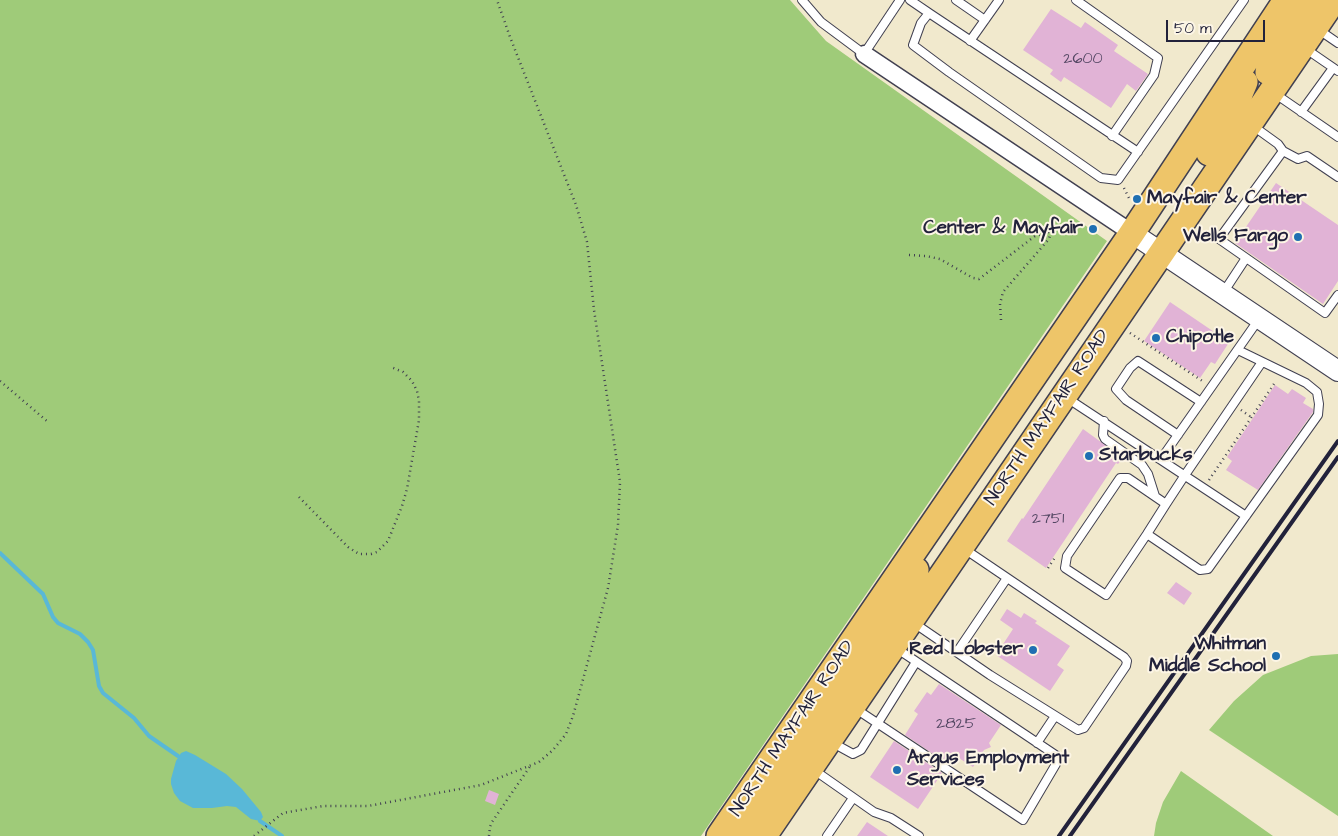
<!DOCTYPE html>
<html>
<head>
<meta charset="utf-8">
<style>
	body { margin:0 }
	#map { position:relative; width:1338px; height:836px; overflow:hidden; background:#f1e9cd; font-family:"Architects Daughter",sans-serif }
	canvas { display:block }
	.scale { position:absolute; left:1166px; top:20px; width:99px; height:22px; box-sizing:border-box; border:2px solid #22223b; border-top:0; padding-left:6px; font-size:15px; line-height:18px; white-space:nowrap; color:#22223b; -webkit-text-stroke:4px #fcf5e5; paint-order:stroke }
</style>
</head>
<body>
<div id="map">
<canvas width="1338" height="836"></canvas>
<div class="scale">50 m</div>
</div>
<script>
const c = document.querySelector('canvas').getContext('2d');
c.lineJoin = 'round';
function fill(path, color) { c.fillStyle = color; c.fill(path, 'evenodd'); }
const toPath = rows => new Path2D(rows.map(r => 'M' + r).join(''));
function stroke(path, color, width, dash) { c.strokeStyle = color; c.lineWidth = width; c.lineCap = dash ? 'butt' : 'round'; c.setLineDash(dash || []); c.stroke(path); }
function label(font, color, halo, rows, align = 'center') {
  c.font = font + ' "Architects Daughter",sans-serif'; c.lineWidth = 4; c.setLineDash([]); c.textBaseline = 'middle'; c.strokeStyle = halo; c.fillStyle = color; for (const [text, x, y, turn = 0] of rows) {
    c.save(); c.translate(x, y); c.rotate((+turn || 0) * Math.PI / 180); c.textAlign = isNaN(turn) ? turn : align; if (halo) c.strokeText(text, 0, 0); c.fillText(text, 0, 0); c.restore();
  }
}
fill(toPath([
	[0,0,790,0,826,41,1107,241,701,836,0,836],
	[1338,654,1338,816,1209,730,1234,701,1263,675,1311,656],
	[1181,771,1273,836,1154,836,1156,823,1163,802]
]), '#9fcb79');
fill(toPath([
	[186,751,195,755,226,774,242,789,261,812,263,817,260,821,251,819,236,807,227,806,212,808,193,808,180,801,174,793,171,784,171,779,176,761,181,753]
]), '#59b8d7');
stroke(toPath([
	[0,553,43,594,53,617,58,623,80,634,88,642,93,650,99,686,103,693,134,718,149,736,178,756],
	[260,821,282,836]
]), '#59b8d7', 4);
fill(toPath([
	[1051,9,1081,28,1085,22,1118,45,1114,51,1148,74,1136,91,1127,84,1111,108,1064,77,1061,82,1050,74,1053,70,1023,50],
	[1276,183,1338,225,1338,281,1323,304,1235,243],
	[1170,302,1226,340,1225,342,1228,344,1215,364,1211,362,1200,378,1144,341],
	[1275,385,1288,394,1292,389,1306,398,1303,403,1313,409,1313,412,1258,490,1226,470,1232,461,1227,457],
	[1083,429,1123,458,1118,464,1116,463,1046,568,1007,541,1022,518,1023,519],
	[1176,582,1192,593,1184,605,1167,593],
	[1007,609,1021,618,1024,613,1037,621,1035,623,1070,646,1057,665,1064,670,1050,691,996,655,1013,629,1000,620],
	[939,684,1001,725,989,743,991,747,984,750,973,767,954,755,948,764,905,735,918,714,914,711,927,692,931,695],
	[894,741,942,773,918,809,870,777],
	[489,790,499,794,495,805,485,801],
	[867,822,888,836,857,836]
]), '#e1b3d6');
const service = toPath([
	[802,0,821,22,864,54,900,0],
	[910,0,929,13,921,23,913,45,949,72,1101,178,1118,180,1244,0],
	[956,0,985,20],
	[1076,0,1158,58,1154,75,1112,136],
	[929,13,1138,152],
	[1319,30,1338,43],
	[970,41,999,0],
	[1306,49,1338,71],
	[1274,93,1338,137],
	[1301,112,1333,68],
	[1253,126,1278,144,1283,151,1298,159,1307,156,1338,177],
	[1283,151,1219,239,1325,313,1338,295],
	[1223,293,1246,258],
	[1067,398,1246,516],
	[1104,421,1103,435,1105,439,1142,465,1148,474,1155,496],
	[1178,435,1126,400,1116,389,1130,368,1138,361,1201,402],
	[1161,459,1259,319],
	[1166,504,1128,478,1120,478,1067,556,1065,568,1106,595,1147,534,1166,504,1185,475,1262,362],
	[1147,534,1200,570,1208,569,1318,415,1319,404,1317,392,1306,383,1238,350],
	[914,623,990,675,1078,730,1084,728,1126,666,1127,661,1124,657,963,548],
	[957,652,1007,578],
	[856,709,1023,820,1056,764,1057,756,896,648],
	[833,743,853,754,861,750,916,662],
	[1037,743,1055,716],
	[814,770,874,812,891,818,919,836],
	[827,836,853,798]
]);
const minor = toPath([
	[864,54,1132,233]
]);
const tertiary = toPath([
	[1132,233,1338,371]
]);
const primary = toPath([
	[1268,72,1279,49,1313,0],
	[1209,153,1228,123,1245,82],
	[852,706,847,696,848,684,852,674,891,619,901,602,916,570],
	[719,836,1132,233,1286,0],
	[745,836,764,801,821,720,826,710,827,699,822,686],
	[764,836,1334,0]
]);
stroke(service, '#414051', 10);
stroke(minor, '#414051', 19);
stroke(tertiary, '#414051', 22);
stroke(primary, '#414051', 28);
stroke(toPath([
	[1124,188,1130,200],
	[909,255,926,256,940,259,973,278,979,279,1035,236,1048,232,1050,235,1049,239,1003,292,1000,304,1001,320],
	[1130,333,1204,382],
	[0,381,48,422],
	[1241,410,1251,417],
	[1209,480,1274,384],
	[299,497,348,547,359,554,371,554,377,552,388,541,402,506,407,489,419,420,419,401,417,391,412,381,403,372,391,367],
	[1048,568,1056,556],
	[254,836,283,813,323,806,368,806,481,785,539,762,553,750,566,734,573,716,608,588,618,525,620,482,594,310,587,242,576,205,510,37,497,0],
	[489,836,490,827,492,822,531,765]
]), '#414051', 2.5, [1, 4]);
stroke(service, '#fff', 8);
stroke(minor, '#fff', 16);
stroke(tertiary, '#fff', 20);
stroke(primary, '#eec569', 25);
stroke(toPath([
	[1059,836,1338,441],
	[1070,836,1338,457]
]), '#22223b', 4);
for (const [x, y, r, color] of [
	[1137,199,5,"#1f6fb2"],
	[1093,229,5,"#1f6fb2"],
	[1298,237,5,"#1f6fb2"],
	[1156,338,5,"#1f6fb2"],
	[1089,456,5,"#1f6fb2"],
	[1033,650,5,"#1f6fb2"],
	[1276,656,5,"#1f6fb2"],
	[897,770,5,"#1f6fb2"]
]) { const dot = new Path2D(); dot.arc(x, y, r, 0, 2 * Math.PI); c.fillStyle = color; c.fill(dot); stroke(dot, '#fcf5e5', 2); }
label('16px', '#524662', null, [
	["2600",1083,60],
	["2751",1048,520],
	["2825",956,725]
]);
label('bold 19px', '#22223b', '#fcf5e5', [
	["Mayfair & Center",1147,199],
	["Center & Mayfair",1083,229,"right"],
	["Wells Fargo",1288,237,"right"],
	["Chipotle",1166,338],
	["Starbucks",1099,456],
	["Whitman",1266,645,"right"],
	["Middle School",1266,667,"right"],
	["Red Lobster",1023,650,"right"],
	["Argus Employment",907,759],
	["Services",907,781]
], 'left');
label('19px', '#22223b', '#fcf5e5', [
	["NORTH MAYFAIR ROAD",1048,418,-56],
	["NORTH MAYFAIR ROAD",793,729,-56]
]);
</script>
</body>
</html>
